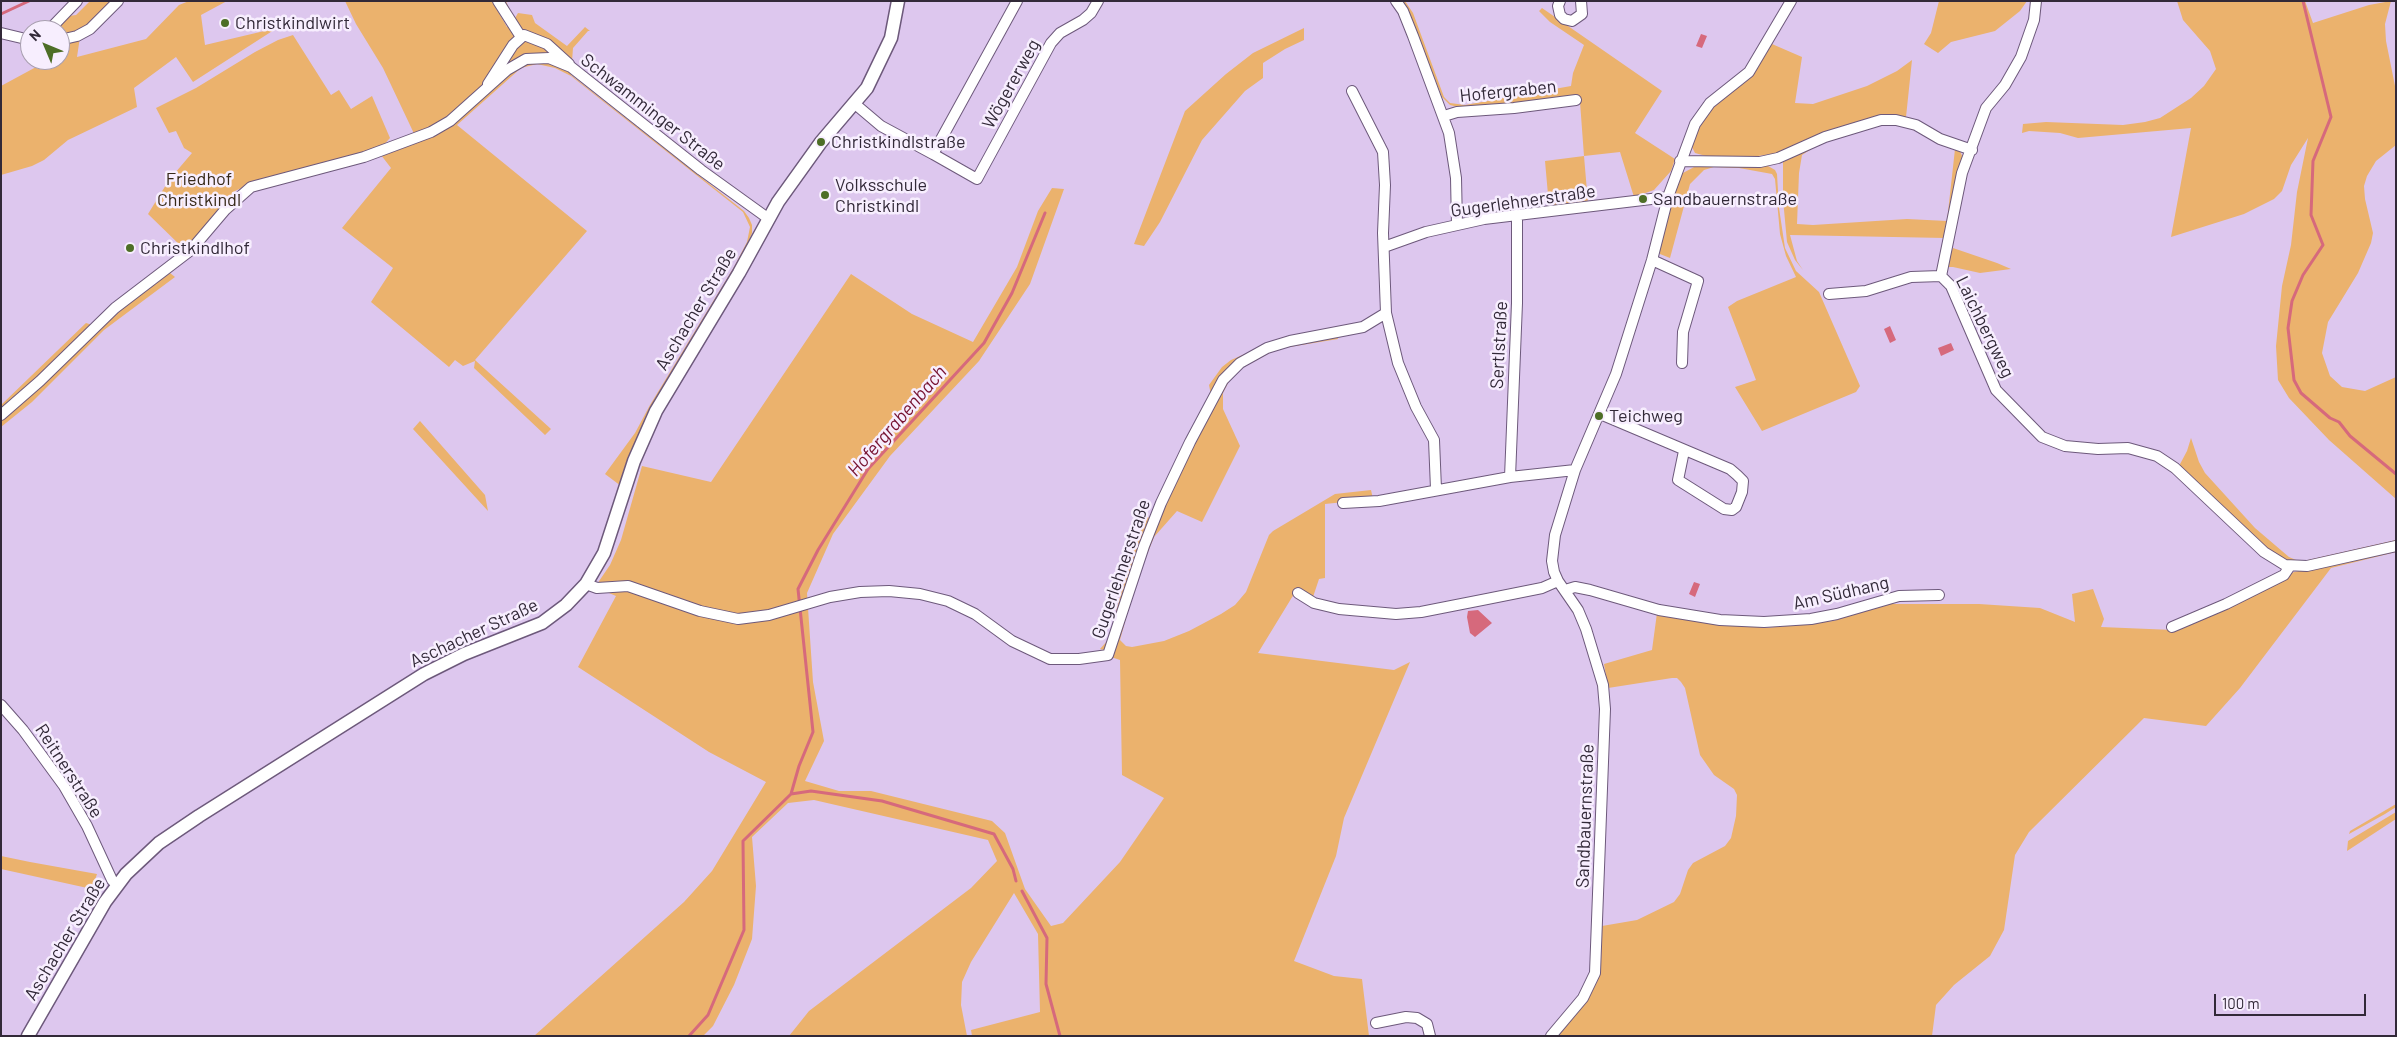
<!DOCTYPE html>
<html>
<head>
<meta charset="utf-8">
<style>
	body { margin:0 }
	#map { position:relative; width:2397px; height:1037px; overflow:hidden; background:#ddc7ee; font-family:Barlow,sans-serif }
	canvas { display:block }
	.frame { position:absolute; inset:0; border:2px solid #322938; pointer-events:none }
	.north { position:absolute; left:20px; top:20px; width:50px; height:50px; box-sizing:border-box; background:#f7eefe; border:1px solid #a89faf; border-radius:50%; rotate:315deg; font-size:14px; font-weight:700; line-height:20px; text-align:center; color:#322938 }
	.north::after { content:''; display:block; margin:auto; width:18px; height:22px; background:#4d6e26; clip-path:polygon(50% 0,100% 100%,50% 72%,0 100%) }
	.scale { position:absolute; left:2214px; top:994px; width:152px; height:22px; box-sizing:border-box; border:2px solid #322938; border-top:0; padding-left:6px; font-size:15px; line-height:18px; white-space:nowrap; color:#322938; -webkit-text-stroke:4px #f7eefe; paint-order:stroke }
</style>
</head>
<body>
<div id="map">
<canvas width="2397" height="1037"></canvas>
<div class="frame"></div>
<div class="north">N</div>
<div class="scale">100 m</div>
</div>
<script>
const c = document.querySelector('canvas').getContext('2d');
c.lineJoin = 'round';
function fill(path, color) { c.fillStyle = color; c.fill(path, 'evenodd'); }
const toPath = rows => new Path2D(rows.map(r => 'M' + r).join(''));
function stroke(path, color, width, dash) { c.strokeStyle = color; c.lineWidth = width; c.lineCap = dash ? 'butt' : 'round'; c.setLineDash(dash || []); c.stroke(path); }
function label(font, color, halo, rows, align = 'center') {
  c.font = font + ' Barlow,sans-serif'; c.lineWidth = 5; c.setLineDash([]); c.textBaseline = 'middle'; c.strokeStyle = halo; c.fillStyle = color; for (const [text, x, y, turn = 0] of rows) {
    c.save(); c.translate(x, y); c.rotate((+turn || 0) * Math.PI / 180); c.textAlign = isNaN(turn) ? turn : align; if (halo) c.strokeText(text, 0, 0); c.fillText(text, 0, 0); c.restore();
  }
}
fill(toPath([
	[90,1,111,1,84,29,60,36,60,30,54,30,69,16,76,15],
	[189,1,227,1,201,15,205,45,277,28,193,82,176,57,134,88,137,107,68,140,44,160,32,166,1,175,1,86,49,60,60,60,60,46,80,37,77,57,146,39,179,5],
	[345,1,492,1,507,27,514,20,503,1,506,1,514,20,518,13,532,15,535,23,567,46,585,27,590,31,588,31,573,48,571,75,744,211,749,218,752,225,752,233,742,256,646,419,632,449,621,486,605,474,635,433,650,405,734,267,747,242,750,227,743,212,571,76,555,68,537,64,521,68,457,125,587,231,475,360,551,429,545,435,474,368,475,361,463,366,455,360,449,367,371,302,393,268,342,228,391,168,381,155,418,142,383,68,356,24],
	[1402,1,1405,1,1413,13,1444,97,1450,103,1465,105,1571,86,1573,73,1584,45,1550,22,1539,11,1542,8,1662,91,1635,133,1675,159,1671,171,1654,190,1634,197,1620,152,1584,156,1588,203,1549,206,1545,161,1584,156,1580,102,1545,102,1458,107,1450,105,1442,97,1409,13],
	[1939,1,2027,1,2020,11,1995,31,1951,42,1938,53,1924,44,1931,33],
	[2177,1,2305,1,2313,23,2369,5,2391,1,2385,24,2386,41,2396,91,2396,145,2376,161,2367,176,2364,186,2365,199,2373,233,2371,243,2358,273,2328,322,2322,353,2330,376,2342,387,2365,391,2396,377,2396,499,2329,440,2289,398,2278,380,2276,346,2282,286,2291,245,2297,192,2308,138,2291,165,2282,191,2274,199,2244,214,2171,237,2191,128,2078,138,2060,133,2029,131,2022,133,2023,124,2046,122,2123,125,2145,122,2160,118,2191,98,2204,86,2216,69,2210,51,2183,20],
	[1304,28,1304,40,1285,49,1263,63,1263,78,1245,91,1202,140,1160,222,1144,246,1134,244,1185,111,1226,74,1253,53],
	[293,35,331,95,339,90,351,109,372,96,390,138,380,149,252,183,235,191,185,250,148,214,169,180,192,153,184,148,176,131,169,133,156,108,196,88,255,52,278,40],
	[1772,44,1802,57,1795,103,1813,104,1867,86,1897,71,1912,60,1906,117,1884,115,1870,118,1813,137,1779,153,1751,157,1706,156,1695,153,1692,147,1700,123,1714,106,1754,73],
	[1891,122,1907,126,1924,134,1897,124,1887,124,1850,133,1819,144,1802,155,1799,173,1797,224,1813,225,1907,219,1947,221,1955,149,1960,151,1963,158,1953,192,1945,238,1790,235,1797,261,1803,270,1795,260,1787,242,1783,199,1783,162,1827,139,1875,124],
	[1698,165,1768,166,1775,170,1777,174,1779,208,1785,248,1796,271,1819,292,1860,386,1856,392,1762,431,1735,387,1756,380,1728,307,1737,301,1796,277,1786,256,1780,234,1775,179,1772,174,1739,168,1714,167,1704,170,1690,184,1670,258,1660,254,1659,250,1672,199,1681,174],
	[1052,188,1064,189,1030,284,979,361,890,456,833,534,807,593,813,682,824,741,805,781,839,791,871,791,992,821,1005,833,1025,889,1051,926,1063,923,1120,862,1164,798,1122,775,1120,660,1111,657,1137,577,1174,480,1233,371,1275,348,1337,336,1338,339,1277,349,1242,368,1230,379,1223,393,1223,409,1240,446,1202,522,1177,511,1154,537,1136,582,1120,640,1126,646,1132,647,1164,641,1189,631,1221,614,1235,605,1246,592,1269,535,1273,531,1335,494,1371,490,1373,499,1325,504,1325,578,1319,579,1313,597,1294,594,1258,653,1394,670,1410,662,1344,818,1336,856,1294,961,1334,976,1362,979,1369,1036,972,1036,971,1030,1040,1012,1038,934,1014,893,971,962,962,982,961,1005,967,1036,789,1036,809,1011,971,888,997,861,988,840,814,800,788,803,752,837,756,886,752,939,734,985,713,1026,703,1036,534,1036,684,902,712,871,766,782,709,752,578,667,616,596,595,587,610,565,621,540,642,466,711,482,851,274,912,314,973,342,1017,267,1038,211],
	[1953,248,1997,263,2011,269,1980,273,1953,267,1948,267,1950,255],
	[170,273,175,277,104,330,32,402,1,427,1,405,86,323,102,328,122,309],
	[1335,328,1256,350,1211,395,1209,385,1222,367,1231,360,1284,337],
	[420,421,485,495,488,511,413,429],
	[2191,438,2199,462,2205,473,2255,528,2289,557,2296,560,2308,560,2396,540,2396,543,2306,564,2278,559,2179,466,2187,451],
	[1143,515,1152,519,1107,647,1104,650,1100,649,1108,640],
	[2396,550,2396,552,2331,568,2240,688,2206,726,2144,718,2029,832,2015,855,2004,930,1990,956,1954,985,1936,1005,1932,1036,1557,1036,1588,998,1597,982,1601,964,1602,926,1637,920,1674,902,1680,894,1688,870,1693,863,1725,846,1731,838,1736,816,1737,795,1734,789,1714,775,1700,755,1685,688,1681,682,1677,678,1672,678,1608,688,1604,664,1652,650,1657,613,1766,628,1833,621,1884,604,1979,604,2040,608,2075,622,2072,594,2093,589,2104,619,2101,627,2173,630,2233,606,2294,572],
	[2396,804,2396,807,2385,814,2349,834,2350,831],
	[2396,812,2396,819,2347,851,2348,841],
	[1,856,30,862,97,874,92,889,1,869]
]), '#ebb26d');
fill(toPath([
	[1701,34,1707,36,1702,48,1696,46],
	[1890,326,1896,340,1890,343,1884,329],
	[1951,343,1954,350,1941,356,1938,348],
	[1694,582,1700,584,1695,597,1689,594],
	[1478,610,1492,623,1475,637,1470,633,1467,617,1468,611]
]), '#d6697c');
stroke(toPath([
	[2303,1,2331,117,2313,161,2311,215,2323,245,2303,275,2292,301,2288,328,2294,380,2301,393,2330,418,2339,422,2350,436,2396,474],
	[1,14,29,1],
	[791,794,811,791,882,801,994,834,1013,869,1016,881],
	[1022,891,1047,938,1046,984,1060,1036],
	[689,1036,708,1015,744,930,743,841,791,794,799,766,813,732,798,589,818,550,868,469,984,343,1012,293,1045,213]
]), '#d6697c', 3);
const minor = toPath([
	[498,1,521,37],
	[1396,1,1403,11,1413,36,1449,133,1456,178,1457,225],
	[1560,1,1558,6,1560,15,1564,19,1572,21,1582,14,1581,1],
	[49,30,77,1],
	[1,33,30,40],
	[60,40,77,36,90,29,118,1],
	[488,84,513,45,524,35,547,44,569,64],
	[1352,91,1383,152,1385,185,1383,233,1386,313,1398,363,1416,407,1434,440,1436,489],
	[855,104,881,126,933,154,1017,1],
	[1444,116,1457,112,1514,108,1576,100],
	[933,154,977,179,1051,43,1060,33,1083,20,1091,13,1098,1],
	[1680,161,1760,162,1778,158,1825,137,1881,120,1896,120,1916,125,1940,139,1972,150],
	[1384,247,1426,232,1484,219,1668,197],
	[1652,260,1698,281,1683,332,1682,363],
	[1941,276,1951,286,1996,390,2042,437,2065,446,2098,449,2128,448,2157,456,2175,468,2264,552,2285,565,2307,566,2396,546],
	[1941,276,1962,173,1986,108,2005,85,2021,57,2034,20,2036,1],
	[1829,294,1866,291,1911,277,1941,276],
	[1600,414,1730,469,1737,475,1743,481,1742,492,1736,507,1732,510,1724,509,1678,480,1684,451],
	[1,415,40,381,115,308,191,250,225,210,251,187,364,157,431,132,450,121,507,70,526,59,549,58,571,67,701,170,769,219],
	[1510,477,1517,303,1517,214],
	[1343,503,1379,501,1510,477,1575,470],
	[586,584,597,588,628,586,700,611,738,619,769,615,830,597,860,592,889,591,920,594,948,601,975,614,1012,641,1050,659,1079,659,1108,655,1144,546,1161,503,1190,442,1223,380,1240,363,1267,348,1290,341,1363,327,1386,313],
	[1565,590,1575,587,1590,590,1659,610,1720,620,1764,622,1811,619,1837,614,1899,596,1939,595],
	[1298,593,1314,603,1339,609,1396,614,1421,612,1487,599,1542,588,1558,581],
	[2172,627,2226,604,2284,575,2290,566],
	[1,705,23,730,64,786,87,826,112,880,117,885],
	[1376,1023,1406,1017,1417,1018,1427,1024,1430,1036],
	[1551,1036,1583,998,1595,973,1605,709,1603,685,1586,629,1578,610,1558,581,1554,572,1552,561,1555,535,1575,470,1616,374,1652,260,1668,197,1695,124,1710,103,1749,72,1791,1]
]);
const tertiary = toPath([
	[28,1036,105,902,126,874,159,843,199,816,424,674,464,654,542,623,566,605,586,584,604,553,634,461,656,411,739,273,778,202,821,142,867,88,891,38,898,1]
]);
stroke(minor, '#6d597b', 12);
stroke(tertiary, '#6d597b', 15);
stroke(minor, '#fff', 10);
stroke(tertiary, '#fff', 12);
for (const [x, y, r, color] of [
	[225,23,5,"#4d6e26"],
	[821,142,5,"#4d6e26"],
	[825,195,5,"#4d6e26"],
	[1643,199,5,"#4d6e26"],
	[130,248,5,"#4d6e26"],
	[1599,416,5,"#4d6e26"]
]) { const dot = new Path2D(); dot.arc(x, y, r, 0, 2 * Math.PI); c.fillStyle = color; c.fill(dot); stroke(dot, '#f7eefe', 2); }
label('18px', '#322938', '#f7eefe', [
	["Christkindlwirt",235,23],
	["Christkindlstraße",831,142],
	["Volksschule",835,185],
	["Christkindl",835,206],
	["Sandbauernstraße",1653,199],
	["Christkindlhof",140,248],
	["Teichweg",1609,416]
], 'left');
label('18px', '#322938', '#f7eefe', [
	["Wögererweg",1011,84,-61],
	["Hofergraben",1508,91,-6],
	["Schwamminger Straße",653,112,38],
	["Gugerlehnerstraße",1523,201,-8],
	["Aschacher Straße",696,309,-59],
	["Laichbergweg",1985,327,64],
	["Sertlstraße",1499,345,-87],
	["Gugerlehnerstraße",1121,569,-71],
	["Am Südhang",1841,593,-13],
	["Aschacher Straße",474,633,-25],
	["Reitnerstraße",69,771,57],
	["Sandbauernstraße",1585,816,-88],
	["Aschacher Straße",65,939,-59]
]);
label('18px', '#372919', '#f7eefe', [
	["Friedhof",199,179],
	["Christkindl",199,200]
]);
label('italic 19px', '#761130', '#f7eefe', [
	["Hofergrabenbach",897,421,-49]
]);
</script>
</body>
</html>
